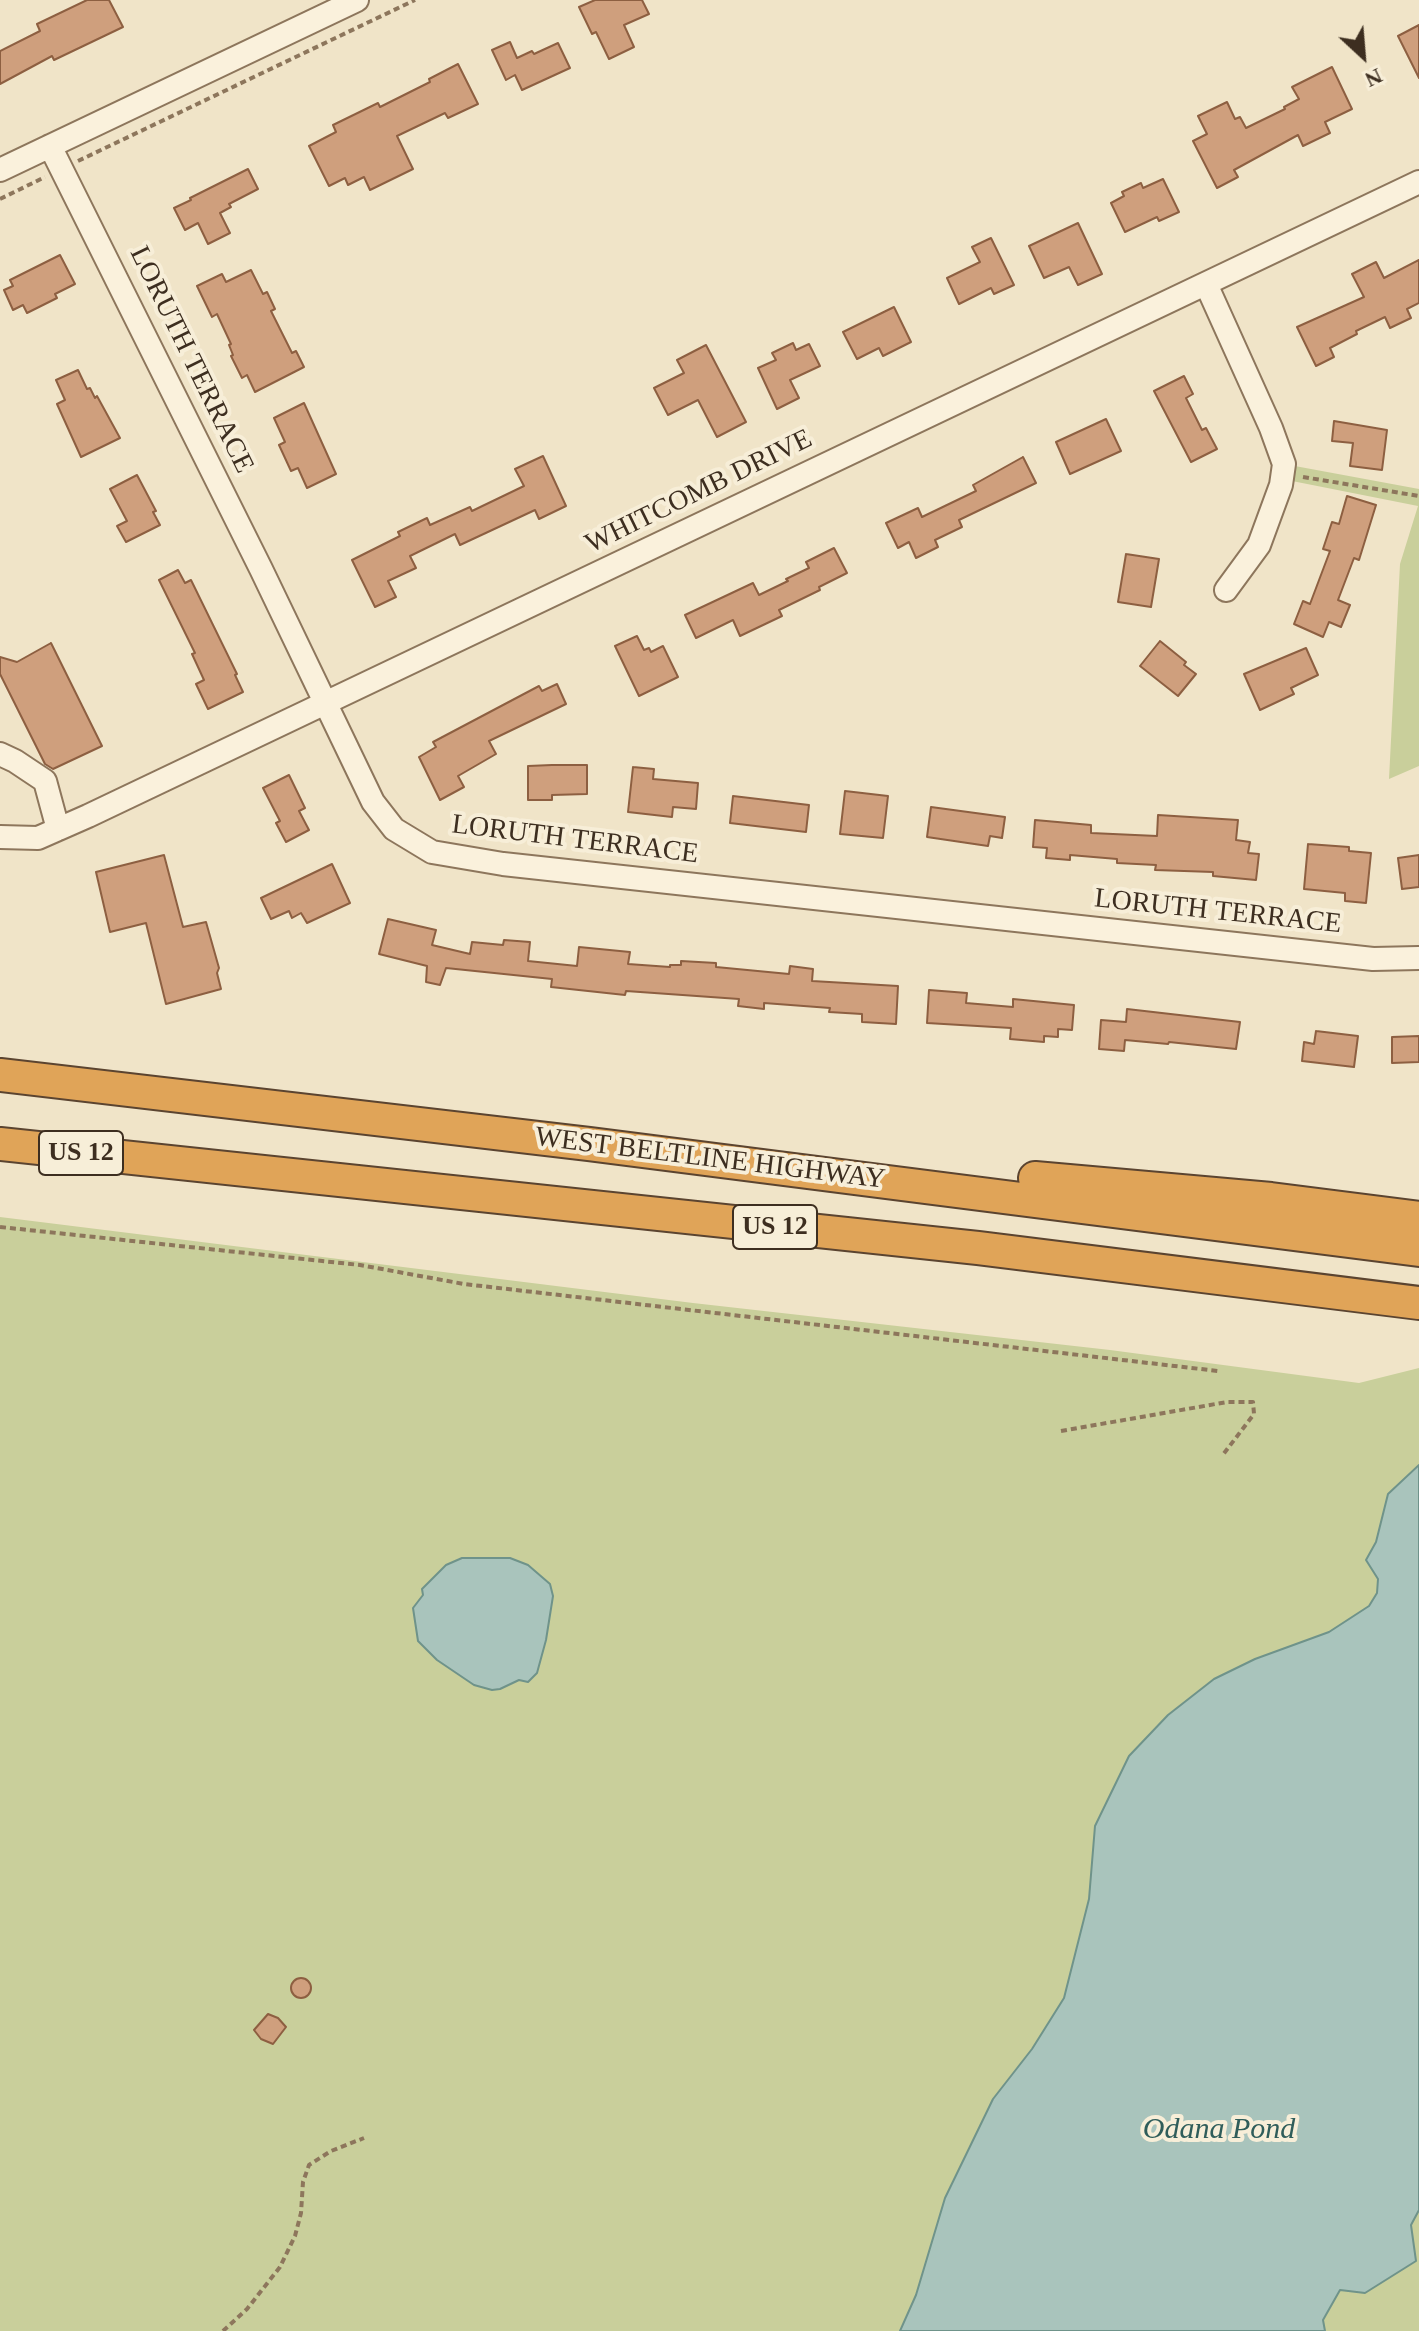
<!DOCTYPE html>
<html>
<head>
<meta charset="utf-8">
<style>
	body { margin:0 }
	#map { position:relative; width:1419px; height:2331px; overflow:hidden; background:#f0e4c8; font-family:Georgia,serif }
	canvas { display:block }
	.north { position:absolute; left:1323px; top:16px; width:80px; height:80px; -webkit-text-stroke:6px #f7eed8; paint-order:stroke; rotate:154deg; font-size:22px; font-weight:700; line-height:32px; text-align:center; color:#3d2e20 }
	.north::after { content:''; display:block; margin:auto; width:28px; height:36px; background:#3d2e20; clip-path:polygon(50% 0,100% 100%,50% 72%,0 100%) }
</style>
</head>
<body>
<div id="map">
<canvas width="1419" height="2331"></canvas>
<div class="north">N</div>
</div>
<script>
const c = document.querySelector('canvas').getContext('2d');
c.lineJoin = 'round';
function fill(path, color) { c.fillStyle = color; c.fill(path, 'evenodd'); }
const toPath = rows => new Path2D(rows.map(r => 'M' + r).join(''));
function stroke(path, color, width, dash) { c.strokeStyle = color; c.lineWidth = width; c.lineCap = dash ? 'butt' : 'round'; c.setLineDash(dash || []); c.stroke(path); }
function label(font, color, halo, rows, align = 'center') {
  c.font = font + ' Georgia,serif'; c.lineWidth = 8; c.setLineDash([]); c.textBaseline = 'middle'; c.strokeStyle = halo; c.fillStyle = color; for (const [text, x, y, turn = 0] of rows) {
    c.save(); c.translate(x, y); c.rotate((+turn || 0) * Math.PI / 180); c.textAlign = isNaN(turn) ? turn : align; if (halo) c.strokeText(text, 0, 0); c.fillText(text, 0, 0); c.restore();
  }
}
fill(toPath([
	[1284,464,1419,489,1419,766,1389,779,1400,564,1418,506,1282,479],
	[0,1217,693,1303,1110,1350,1359,1383,1419,1368,1419,2331,0,2331]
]), '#c9cf9b');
const water = toPath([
	[1419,1465,1419,2210,1411,2225,1416,2261,1365,2293,1340,2290,1323,2320,1325,2331,900,2331,916,2295,945,2198,993,2099,1032,2049,1064,1998,1089,1899,1095,1826,1129,1756,1168,1715,1214,1679,1255,1659,1329,1632,1369,1606,1377,1593,1378,1579,1366,1560,1376,1542,1388,1494,1419,1465],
	[462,1558,510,1558,528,1565,550,1584,553,1596,546,1640,537,1673,528,1682,519,1680,500,1689,492,1690,474,1685,437,1660,418,1641,413,1608,423,1595,422,1589,446,1565,462,1558]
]);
fill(water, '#a9c4bc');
stroke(water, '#6f938a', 2);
const building = toPath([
	[87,0,109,0,123,27,54,60,52,56,0,84,0,51,40,31,37,24,87,0],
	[595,0,642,0,649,14,624,25,634,47,609,59,596,32,592,34,579,7,595,0],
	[1419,25,1419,78,1398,36,1419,25],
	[510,42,517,58,532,51,534,54,558,43,570,68,522,90,515,75,506,80,492,50,510,42],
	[458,64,478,104,448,118,445,113,397,136,413,169,370,190,364,177,348,185,345,178,329,186,309,146,336,132,333,125,378,103,380,107,430,82,429,79,458,64],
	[1332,67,1352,109,1325,122,1330,133,1303,146,1298,135,1234,170,1238,177,1217,188,1193,141,1207,134,1198,116,1227,102,1235,119,1240,117,1246,128,1285,109,1284,107,1299,99,1292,87,1332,67],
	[248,169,258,189,229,204,231,207,220,213,230,233,208,244,198,223,185,230,174,208,191,200,190,198,248,169],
	[1163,179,1179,212,1159,221,1157,217,1125,232,1111,203,1124,196,1122,192,1141,183,1143,188,1163,179],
	[1078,223,1102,274,1078,285,1069,267,1044,278,1029,246,1078,223],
	[991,238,1014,285,994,294,991,288,959,304,947,278,980,262,972,247,991,238],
	[60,255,75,284,55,294,57,298,27,313,23,305,13,310,4,290,13,286,10,280,60,255],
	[1419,260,1419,303,1407,309,1411,318,1390,328,1385,317,1356,331,1357,334,1330,348,1334,357,1316,366,1297,327,1364,297,1352,274,1376,262,1384,278,1419,260],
	[251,270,263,294,267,292,275,309,271,311,292,353,296,351,304,367,255,392,247,375,242,378,231,356,233,355,229,345,231,344,217,314,212,317,197,286,222,274,226,282,251,270],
	[894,307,911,342,883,356,879,348,857,359,843,332,894,307],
	[793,343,796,350,809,344,820,366,790,380,799,398,777,409,758,368,776,360,772,353,793,343],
	[706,345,746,422,717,437,698,400,668,415,654,388,684,373,677,360,706,345],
	[78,370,87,389,90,388,95,398,97,396,120,438,81,457,57,404,65,400,56,380,78,370],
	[1184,376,1193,394,1186,398,1202,430,1206,428,1217,449,1191,462,1154,391,1184,376],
	[304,403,336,474,307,488,298,468,291,471,279,445,285,442,274,418,304,403],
	[1106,419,1121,451,1070,474,1056,442,1106,419],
	[1334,421,1387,430,1382,470,1350,466,1353,443,1332,441,1334,421],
	[543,456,566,506,539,519,535,510,460,545,455,534,410,556,416,568,388,581,396,597,375,607,352,560,400,536,398,532,427,518,430,525,470,507,472,511,524,486,515,469,543,456],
	[1023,457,1036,483,959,520,962,527,935,540,938,547,916,558,909,542,898,548,886,523,918,508,922,517,976,491,973,485,1023,457],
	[137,475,156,511,153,512,160,525,126,542,117,526,127,521,110,489,137,475],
	[1347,496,1376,505,1359,560,1354,558,1338,600,1350,605,1341,627,1329,622,1323,637,1294,624,1303,601,1310,604,1330,551,1323,549,1332,522,1339,524,1347,496],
	[834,548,847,573,819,587,820,590,779,610,782,616,740,636,733,620,696,638,685,615,753,583,759,595,788,581,786,579,809,568,806,562,834,548],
	[1126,554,1159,559,1151,607,1118,602,1126,554],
	[178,570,185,583,191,580,237,674,235,675,243,692,208,709,196,684,204,680,192,654,195,653,159,580,178,570],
	[637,636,644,650,649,648,651,652,663,646,678,677,639,696,615,646,637,636],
	[1160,641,1186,662,1184,665,1196,674,1178,696,1140,666,1160,641],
	[51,643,102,746,53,769,45,764,0,674,0,657,17,662,51,643],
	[1306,648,1318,675,1291,688,1294,694,1260,710,1244,674,1306,648],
	[557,684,566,704,489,741,496,754,458,776,464,787,440,800,419,757,436,747,433,742,539,686,542,691,557,684],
	[552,765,587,765,587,794,552,795,552,800,528,800,528,766,552,765],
	[633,767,654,769,653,779,698,783,696,809,673,807,672,817,628,812,633,767],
	[289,775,305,808,299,811,309,830,286,842,276,823,280,821,263,788,289,775],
	[845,791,888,796,883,838,840,834,845,791],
	[733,796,809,805,806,832,730,823,733,796],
	[931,807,1005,817,1002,838,990,836,988,846,927,837,931,807],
	[1158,815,1238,820,1236,840,1250,842,1248,853,1259,854,1256,880,1213,876,1213,872,1155,870,1156,865,1117,863,1117,859,1070,855,1070,860,1046,858,1047,848,1033,847,1035,820,1091,825,1091,833,1157,836,1158,815],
	[1308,844,1349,847,1349,851,1371,853,1366,903,1345,901,1345,893,1304,889,1308,844],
	[164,855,183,927,206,922,219,968,217,973,221,989,166,1004,146,923,110,932,96,872,164,855],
	[1419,855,1419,887,1402,889,1398,858,1419,855],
	[332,864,350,903,307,923,301,913,292,918,289,911,271,919,261,898,332,864],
	[388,919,436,930,432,945,470,954,472,942,503,945,504,940,530,942,528,961,577,966,579,947,630,952,628,964,670,967,670,965,681,965,681,961,716,963,716,967,789,974,790,966,813,969,812,981,898,986,896,1024,862,1022,862,1014,829,1012,830,1008,764,1003,764,1009,738,1006,739,999,626,991,625,995,551,987,552,979,446,968,440,985,426,982,427,966,379,954,388,919],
	[929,990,967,993,966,1003,1013,1007,1013,999,1074,1005,1072,1030,1058,1029,1058,1037,1044,1036,1044,1042,1010,1039,1011,1028,927,1023,929,990],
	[1127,1009,1240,1022,1236,1049,1169,1042,1168,1044,1125,1040,1124,1051,1099,1049,1101,1020,1126,1022,1127,1009],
	[1316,1031,1358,1036,1354,1067,1302,1061,1304,1042,1314,1044,1316,1031],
	[1419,1036,1419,1062,1392,1063,1392,1037,1419,1036],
	'291 1988a10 10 0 1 1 20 0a10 10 0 1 1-20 0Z',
	[268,2014,278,2018,286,2027,273,2044,261,2039,254,2030,268,2014]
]);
fill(building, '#cf9f7d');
stroke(building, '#8d5f41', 2);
const minor = toPath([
	[50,146,261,569,373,802,394,829,432,852,503,864,1373,959,1419,958],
	[0,170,357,0],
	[1206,284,1271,428,1284,464,1281,485,1259,545,1226,590],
	[0,754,15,761,45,781,58,829],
	[0,837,38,838,88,816,1419,182]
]);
const highway = toPath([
	[0,1075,589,1144,1419,1250],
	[0,1144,978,1248,1419,1303],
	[1035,1178,1271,1199,1419,1218]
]);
stroke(minor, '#8d765c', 26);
stroke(highway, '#5b4430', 36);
stroke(toPath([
	[78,161,415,0],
	[0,199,45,177],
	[1303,477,1419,496],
	[0,1227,360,1265,464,1284,1218,1371],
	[1061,1431,1227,1402,1253,1402,1254,1414,1222,1456],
	[223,2331,247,2309,280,2267,295,2236,301,2213,303,2182,309,2165,331,2151,364,2138]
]), '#8d765c', 4, [6, 4]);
stroke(minor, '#faf1dc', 22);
stroke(highway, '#e0a458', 32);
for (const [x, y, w] of [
	[81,1153,84],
	[775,1227,84]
]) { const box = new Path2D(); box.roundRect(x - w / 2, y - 22, w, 44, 6); c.fillStyle = '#f7eed8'; c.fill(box); stroke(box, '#3d2e20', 2); }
label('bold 26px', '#3d2e20', null, [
	["US 12",81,1153],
	["US 12",775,1227]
]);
label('28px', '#3d2e20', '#f7eed8', [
	["LORUTH TERRACE",191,360,64],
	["WHITCOMB DRIVE",699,492,-26],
	["LORUTH TERRACE",575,840,7],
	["LORUTH TERRACE",1218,912,6],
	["WEST BELTLINE HIGHWAY",710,1159,7]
]);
label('italic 30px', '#2f5d5a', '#f7eed8', [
	["Odana Pond",1219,2130]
]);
</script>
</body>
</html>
